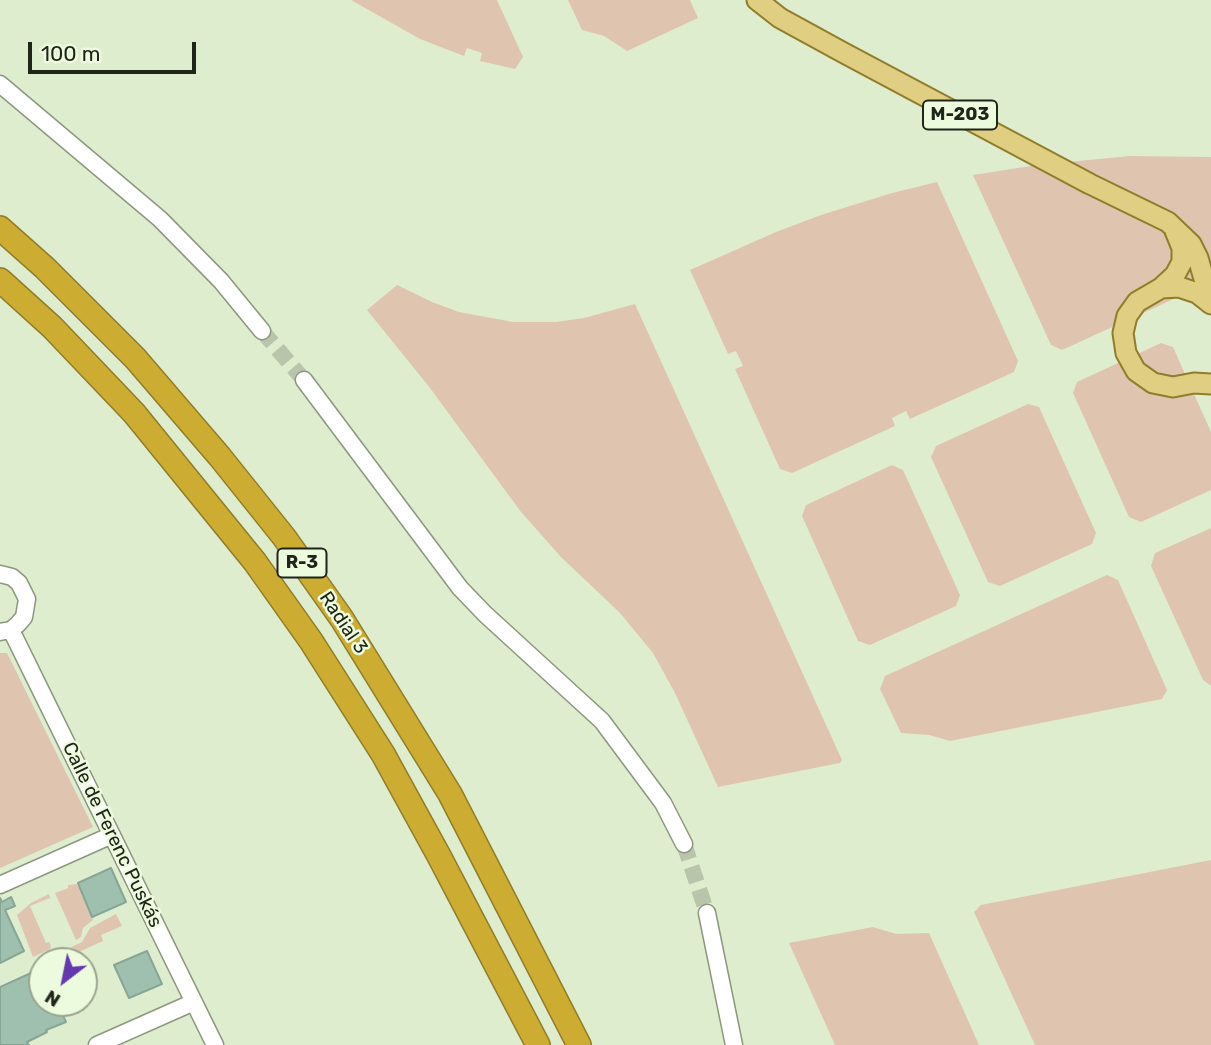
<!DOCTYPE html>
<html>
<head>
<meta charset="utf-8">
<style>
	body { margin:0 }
	#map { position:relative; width:1211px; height:1045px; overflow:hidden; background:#dfedcf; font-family:Rubik,sans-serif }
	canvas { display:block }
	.north { position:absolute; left:28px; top:947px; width:70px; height:70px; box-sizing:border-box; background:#ecfbdd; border:2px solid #9aa58f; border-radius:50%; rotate:212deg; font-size:19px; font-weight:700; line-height:28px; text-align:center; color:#20251a }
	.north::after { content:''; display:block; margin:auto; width:24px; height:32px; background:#6638af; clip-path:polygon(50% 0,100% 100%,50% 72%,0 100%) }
	.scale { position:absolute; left:28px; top:42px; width:168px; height:32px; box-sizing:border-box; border:4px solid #20251a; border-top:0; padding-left:9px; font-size:21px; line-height:24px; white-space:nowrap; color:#20251a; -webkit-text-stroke:5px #ecfbdd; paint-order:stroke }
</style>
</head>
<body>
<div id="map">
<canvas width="1211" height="1045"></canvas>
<div class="north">N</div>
<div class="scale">100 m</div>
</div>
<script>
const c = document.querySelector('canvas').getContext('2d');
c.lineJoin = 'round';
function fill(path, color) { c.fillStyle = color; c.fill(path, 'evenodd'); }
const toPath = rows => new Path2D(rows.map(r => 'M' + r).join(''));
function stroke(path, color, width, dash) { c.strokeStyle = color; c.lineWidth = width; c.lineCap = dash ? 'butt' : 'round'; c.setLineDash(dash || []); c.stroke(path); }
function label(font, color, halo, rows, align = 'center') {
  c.font = font + ' Rubik,sans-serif'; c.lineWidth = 5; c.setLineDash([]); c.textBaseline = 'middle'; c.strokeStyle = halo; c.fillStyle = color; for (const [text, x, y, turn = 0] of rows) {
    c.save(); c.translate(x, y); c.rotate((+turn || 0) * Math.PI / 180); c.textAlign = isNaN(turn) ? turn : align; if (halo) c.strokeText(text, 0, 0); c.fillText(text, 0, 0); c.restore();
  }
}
fill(toPath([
	[351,0,497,0,523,57,515,69,480,61,482,53,467,48,464,56,420,39],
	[568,0,690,0,698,18,627,51,604,36,582,30],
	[1130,156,1211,157,1211,282,1062,350,1051,345,973,175,1037,165],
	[937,182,1018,361,1014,372,910,419,906,411,892,418,895,426,792,473,780,469,735,369,743,366,736,351,728,354,690,270,776,232,821,215,892,193],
	[397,285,432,302,459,312,513,322,556,322,584,318,635,304,842,760,840,763,718,787,675,693,653,653,620,613,561,557,521,512,430,388,367,310],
	[1161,343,1173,347,1211,432,1211,490,1141,522,1129,517,1073,393,1077,382],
	[1028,404,1039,407,1096,533,1092,544,1000,586,988,582,931,457,936,446],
	[892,465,903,470,960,595,956,606,870,645,858,641,802,516,806,505],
	[1211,528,1211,686,1203,680,1151,566,1155,553],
	[1107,575,1118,580,1167,690,1162,699,950,741,929,735,901,733,880,689,885,676],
	[0,653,7,653,93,827,0,868],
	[1211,860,1211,1045,1035,1045,974,912,981,905],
	[78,884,93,920,83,928,81,937,76,940,55,893,68,888,68,885],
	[49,894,50,898,30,906,46,943,49,942,51,946,50,949,33,957,17,915,31,903],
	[116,914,122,926,101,935,103,941,59,961,57,954,82,942,90,928],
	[873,927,896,934,929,933,979,1045,835,1045,789,943]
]), '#dfc5b0');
const building = toPath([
	[111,868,126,902,92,917,78,883,111,868],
	[11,897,15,906,5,910,24,951,0,963,0,898,2,902,11,897],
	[147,951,162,984,129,998,114,965,147,951],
	[42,968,42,1003,57,1003,66,1022,46,1030,47,1032,27,1042,29,1045,0,1045,0,987,42,968]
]);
fill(building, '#a0c0af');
stroke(building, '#87a796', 2);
stroke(toPath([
	[262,331,304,380],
	[684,844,707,913]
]), '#b9c5ab', 16, [16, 8]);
const minor = toPath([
	[0,84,160,219,221,281,262,331],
	[304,380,460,588,485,614,602,721,663,803,684,844],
	[0,574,12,577,19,583,27,599,24,617,18,624,11,630,0,632],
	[11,630,215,1045],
	[0,885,112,835],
	[707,913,734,1045],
	[97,1045,194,1002]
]);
const major = toPath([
	[757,0,780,18,844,53,1090,184,1168,222,1191,244,1198,258,1211,303],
	[1161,288,1175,275,1182,262,1182,248,1175,231],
	[1211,304,1197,293,1179,287,1161,288,1137,302,1127,316,1123,333,1126,353,1136,371,1153,383,1173,387,1194,383,1211,384]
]);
const highway = toPath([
	[0,228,45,268,135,358,220,457,284,537,342,619,450,794,579,1045],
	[0,280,52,327,134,413,255,562,311,641,383,754,439,856,538,1045]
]);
stroke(minor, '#8b987d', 19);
stroke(major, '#907d29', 23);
stroke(highway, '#907d29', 26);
stroke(minor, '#fff', 16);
stroke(major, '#e0ce83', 19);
stroke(highway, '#ccad31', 23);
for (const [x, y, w] of [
	[960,115,74],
	[302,563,49]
]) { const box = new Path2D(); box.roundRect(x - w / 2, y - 14.5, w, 29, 5); c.fillStyle = '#ecfbdd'; c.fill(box); stroke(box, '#20251a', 2); }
label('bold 18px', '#20251a', null, [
	["M-203",960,115],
	["R-3",302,563]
]);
label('19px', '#20251a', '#ecfbdd', [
	["Radial 3",343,623,56],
	["Calle de Ferenc Puskás",112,835,64]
]);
</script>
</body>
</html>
